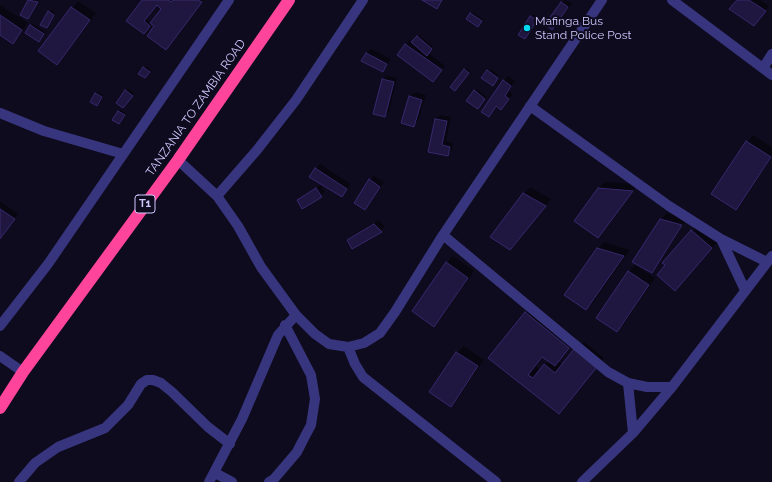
<!DOCTYPE html>
<html>
<head>
<meta charset="utf-8">
<style>
	body { margin:0 }
	canvas { display:block; background:#0f0b1e }
</style>
</head>
<body>
<canvas width="772" height="482"></canvas>
<script>
const c = document.querySelector('canvas').getContext('2d');
c.lineJoin = 'round';
function fill(path, color) { c.fillStyle = color; c.fill(path, 'evenodd'); }
const toPath = rows => new Path2D(rows.map(r => 'M' + r).join(''));
function stroke(path, color, width, dash) { c.strokeStyle = color; c.lineWidth = width; c.lineCap = dash ? 'butt' : 'round'; c.setLineDash(dash || []); c.stroke(path); }
function label(font, color, halo, rows, align = 'center') {
  c.font = font + ' Raleway,sans-serif'; c.lineWidth = 4; c.setLineDash([]); c.textBaseline = 'middle'; c.strokeStyle = halo; c.fillStyle = color; for (const [text, x, y, turn = 0] of rows) {
    c.save(); c.translate(x, y); c.rotate((+turn || 0) * Math.PI / 180); c.textAlign = isNaN(turn) ? turn : align; if (halo) c.strokeText(text, 0, 0); c.fillText(text, 0, 0); c.restore();
  }
}
fill(toPath([
	[29,0,39,0,28,18,21,14],
	[144,0,203,0,167,47,155,25,162,8,157,4,145,19,151,23,144,33],
	[565,0,572,3,556,24,562,3],
	[738,0,760,0,769,6,754,25],
	[78,1,96,13,57,64,39,51],
	[0,5,28,23,13,42,0,34],
	[51,10,55,13,48,25,49,12],
	[472,12,483,19,480,24,470,13],
	[533,14,538,18,526,36,519,35],
	[33,24,45,32,41,39,31,26],
	[419,35,433,47,428,53,445,66,433,81,398,55,410,40,413,42],
	[371,49,391,59,383,71,366,53],
	[146,66,151,70,146,75,139,73],
	[466,68,470,71,457,88,464,70],
	[489,69,499,75,494,83,488,71],
	[387,76,397,78,389,112,385,116,382,80],
	[508,76,515,81,508,91,513,94,501,109,497,106,489,116,503,81],
	[128,89,134,93,125,105,118,102],
	[477,89,487,97,479,106,475,91],
	[98,92,103,95,97,105,96,94],
	[415,92,426,95,418,121,414,126,410,96],
	[120,110,126,113,121,121,118,112],
	[440,115,451,117,446,141,453,143,452,150,447,155,429,151,436,119],
	[753,135,772,147,772,157,742,202,736,209,747,142],
	[320,164,351,184,342,196,316,169],
	[374,176,384,182,365,208,370,180],
	[605,182,638,184,597,237,598,188],
	[321,185,325,192,321,196,298,200],
	[530,187,551,199,510,249,524,194],
	[0,201,18,214,0,240],
	[667,213,687,218,658,265,652,271,661,219],
	[379,220,385,227,353,248,348,240],
	[699,224,718,241,681,283,664,263],
	[604,242,630,250,593,303,586,309,598,249],
	[453,256,474,271,441,319,434,325,447,263],
	[635,265,655,278,624,324,617,331,597,317,629,271],
	[534,304,577,339,558,361,563,365,584,342,604,358,559,413,489,358],
	[544,356,549,360,541,370,536,366],
	[464,346,484,360,457,399,451,405,430,392,457,352]
]), '#0007');
const building = toPath([
	[28,0,38,2,28,19,20,15,28,0],
	[142,0,169,0,171,2,173,0,198,0,202,2,166,50,147,36,154,26,150,23,161,9,157,5,144,21,150,26,144,34,126,21,142,0],
	[422,0,442,0,437,9,422,0],
	[737,0,749,0,766,11,754,26,729,9,737,0],
	[561,2,568,7,552,30,545,24,561,2],
	[71,7,90,20,57,65,38,51,71,7],
	[48,11,54,15,47,28,40,25,48,11],
	[470,13,482,21,478,27,466,19,470,13],
	[0,15,22,30,13,44,0,35,0,15],
	[530,16,537,20,525,39,518,35,530,16],
	[30,25,44,34,39,42,25,33,30,25],
	[417,36,432,49,427,56,411,42,417,36],
	[405,44,442,70,433,82,397,55,405,44],
	[366,53,387,64,383,72,361,61,366,53],
	[143,67,150,72,145,78,138,74,143,67],
	[464,69,469,73,455,91,450,87,464,69],
	[487,70,498,78,493,86,481,78,487,70],
	[382,79,394,82,385,117,373,114,382,79],
	[503,80,511,86,505,96,509,99,501,110,496,106,489,117,481,112,503,80],
	[125,90,133,96,123,108,116,103,125,90],
	[474,90,485,99,478,109,466,101,474,90],
	[95,93,102,97,97,106,90,102,95,93],
	[409,96,422,100,414,127,401,123,409,96],
	[118,111,125,115,119,124,112,120,118,111],
	[435,119,447,121,442,145,450,147,448,156,428,152,435,119],
	[746,141,771,157,736,210,711,194,746,141],
	[315,168,347,189,342,197,309,177,315,168],
	[369,179,380,187,365,210,354,203,369,179],
	[316,188,322,197,302,209,297,200,316,188],
	[598,188,633,191,598,238,574,221,598,188],
	[523,193,546,206,510,250,490,237,523,193],
	[0,209,15,219,0,239,0,209],
	[660,219,682,225,652,273,632,262,660,219],
	[374,224,382,232,352,249,347,240,374,224],
	[691,230,712,248,675,291,657,275,665,265,662,263,691,230],
	[597,248,624,256,586,310,564,295,597,248],
	[446,262,468,278,434,327,412,311,446,262],
	[628,271,649,285,617,332,596,318,628,271],
	[525,312,569,348,555,366,542,357,528,375,533,378,544,364,555,373,574,349,597,367,559,414,488,358,525,312],
	[456,352,478,366,451,407,429,392,456,352]
]);
fill(building, '#201740');
stroke(building, '#36286d', 1);
stroke(toPath([
	[672,0,772,75],
	[763,68,772,54],
	[530,106,669,206,721,239,767,262],
	[0,113,44,131,123,154],
	[178,160,217,196,238,226,261,267,296,315,315,334,329,344,348,347,364,343,380,333,395,312,443,235,602,0],
	[217,196,257,150,296,100,363,0],
	[443,235,608,372,628,383,647,387,672,387],
	[721,239,745,290],
	[0,326,48,264,229,0],
	[348,347,355,364,363,377,496,482],
	[0,356,23,372],
	[628,383,633,433],
	[215,473,232,482],
	[19,482,35,463,58,447,105,428,128,405,141,384,147,380,153,380,161,383,172,392,208,427,230,444],
	[209,482,242,419,278,335,296,315],
	[269,482,274,479,297,452,302,442,311,425,315,399,311,375,285,325],
	[582,482,633,433,672,387,772,256]
]), '#38357f', 10);
stroke(toPath([
	[0,408,23,372,178,160,289,0]
]), '#ff449b', 12);
for (const [x, y, r, color] of [
	[527,28,4,"#00d8f4"]
]) { const dot = new Path2D(); dot.arc(x, y, r, 0, 2 * Math.PI); c.fillStyle = color; c.fill(dot); stroke(dot, '#0f0b1e', 1.5); }
for (const [x, y, w] of [
	[145,204,20]
]) { const box = new Path2D(); box.roundRect(x - w / 2, y - 9, w, 18, 3); c.fillStyle = '#0f0b1e'; c.fill(box); stroke(box, '#cfc9ff', 1); }
label('bold 11px', '#cfc9ff', null, [
	["T1",145,204]
]);
label('12px', '#cfc9ff', '#0f0b1e', [
	["Mafinga Bus",535,21],
	["Stand Police Post",535,35]
], 'left');
label('12px', '#cfc9ff', '#0f0b1e', [
	["TANZANIA TO ZAMBIA ROAD",196,108,-55]
]);
</script>
</body>
</html>
